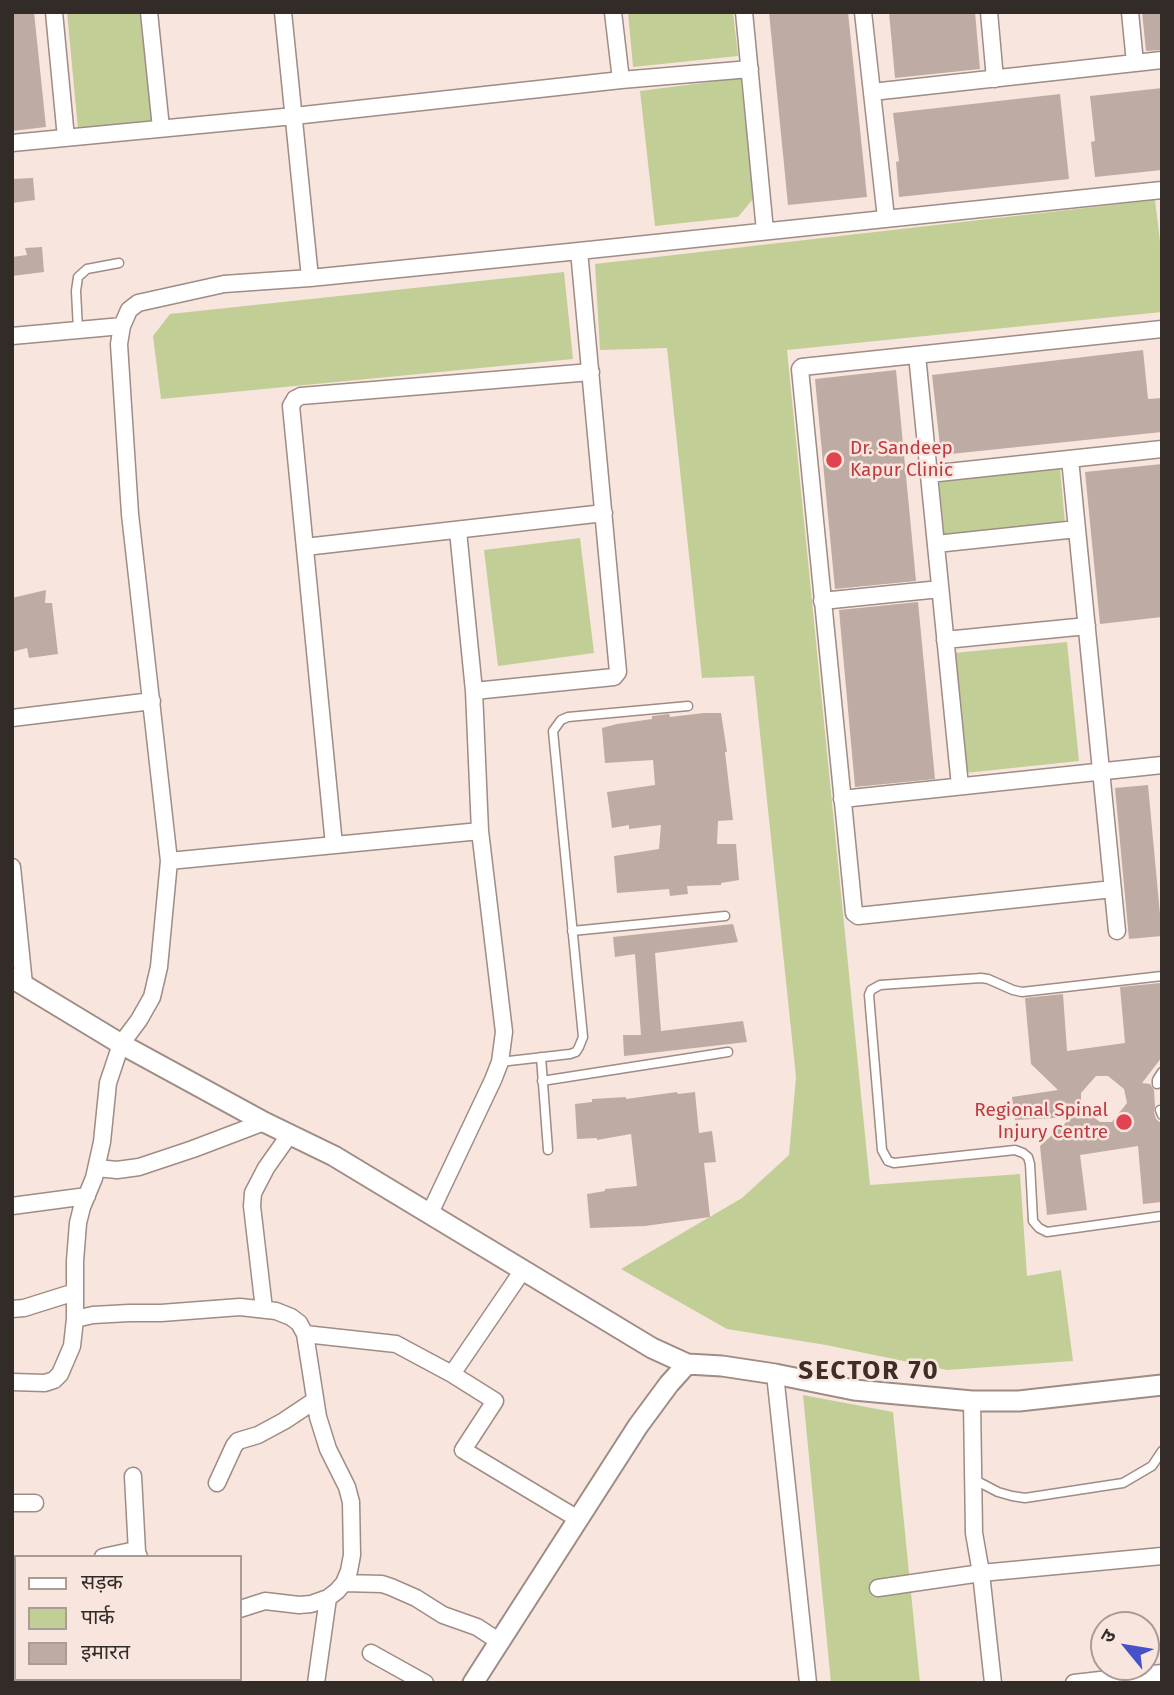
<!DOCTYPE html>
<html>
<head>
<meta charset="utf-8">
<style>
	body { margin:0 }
	#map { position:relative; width:1174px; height:1695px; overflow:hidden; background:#f8e5dd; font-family:"Fira Sans","Noto Sans Devanagari",sans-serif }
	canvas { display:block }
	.frame { position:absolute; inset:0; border:14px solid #322b28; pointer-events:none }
	.legend { position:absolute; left:14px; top:1555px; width:228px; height:126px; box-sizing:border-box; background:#f8e5dd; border:2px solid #a99b95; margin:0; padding:9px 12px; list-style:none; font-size:21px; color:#322b28 }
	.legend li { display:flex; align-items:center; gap:14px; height:35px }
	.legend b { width:35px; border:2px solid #a99b95 }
	.north { position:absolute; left:1090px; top:1611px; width:70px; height:70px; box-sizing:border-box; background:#f8e5dd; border:2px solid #a99b95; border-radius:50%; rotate:300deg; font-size:19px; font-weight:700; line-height:28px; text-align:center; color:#322b28 }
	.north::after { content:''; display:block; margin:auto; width:24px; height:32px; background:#4652c7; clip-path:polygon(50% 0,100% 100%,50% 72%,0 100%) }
</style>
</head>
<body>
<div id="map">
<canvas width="1174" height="1695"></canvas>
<div class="frame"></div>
<ul class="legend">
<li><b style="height:9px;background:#fff"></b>सड़क</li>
<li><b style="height:19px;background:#c1cf97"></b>पार्क</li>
<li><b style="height:19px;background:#beaca4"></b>इमारत</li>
</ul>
<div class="north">उ</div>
</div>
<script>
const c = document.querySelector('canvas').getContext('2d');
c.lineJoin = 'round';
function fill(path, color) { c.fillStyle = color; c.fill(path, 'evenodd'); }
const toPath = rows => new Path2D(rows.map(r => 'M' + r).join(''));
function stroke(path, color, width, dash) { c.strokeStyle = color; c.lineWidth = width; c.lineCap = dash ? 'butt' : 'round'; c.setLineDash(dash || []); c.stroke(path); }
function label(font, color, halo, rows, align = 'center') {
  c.font = font + ' "Fira Sans",sans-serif'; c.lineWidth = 5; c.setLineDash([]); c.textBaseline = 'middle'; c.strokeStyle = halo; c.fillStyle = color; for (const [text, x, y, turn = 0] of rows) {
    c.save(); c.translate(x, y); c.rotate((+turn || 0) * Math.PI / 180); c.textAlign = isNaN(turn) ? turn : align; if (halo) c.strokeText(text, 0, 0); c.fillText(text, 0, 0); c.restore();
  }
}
fill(toPath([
	[67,12,143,12,153,122,78,129],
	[628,12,733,12,738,56,633,67],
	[741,78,753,199,738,217,655,226,640,91],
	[1155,200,1162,258,1162,312,787,350,870,1185,1020,1174,1027,1276,1061,1270,1073,1361,947,1370,826,1345,727,1329,621,1269,742,1198,789,1155,796,1077,754,676,702,678,667,348,600,350,595,264],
	[564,272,573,359,161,399,153,336,170,314],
	[1060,468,1065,523,944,535,939,480],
	[580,538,594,653,498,666,484,550],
	[1067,642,1079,761,965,773,954,653],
	[803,1395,893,1412,920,1683,831,1683]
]), '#c1cf97');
fill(toPath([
	[12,12,34,12,46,127,12,131],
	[769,12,848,12,867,197,788,205],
	[889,12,975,12,980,69,895,78],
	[1142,12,1162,12,1162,50,1146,51],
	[1162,88,1162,170,1095,177,1091,142,1095,141,1090,96],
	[1060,94,1069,179,899,197,896,162,899,161,893,113],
	[33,178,35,200,12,203,12,179],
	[42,247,44,272,12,276,12,257,27,255,25,248],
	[1143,350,1148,399,1162,398,1162,432,941,455,932,375],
	[896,370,916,581,835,589,815,379],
	[1162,464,1162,617,1100,624,1085,472],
	[46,590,45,603,52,603,58,654,29,658,27,648,12,652,12,598],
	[918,602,935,779,855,787,839,610],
	[704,713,721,713,727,752,725,752,733,820,718,821,717,844,736,844,739,880,721,883,721,885,687,886,688,894,670,896,669,889,617,893,614,856,659,849,661,825,629,829,629,825,612,828,607,792,655,785,653,760,605,763,602,728,617,724,652,719,652,716,669,714,670,717],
	[1148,785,1162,936,1129,939,1115,788],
	[733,924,738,942,655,953,661,1031,743,1021,747,1042,624,1056,623,1035,641,1035,635,954,615,957,613,937],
	[1160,983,1162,1002,1162,1057,1142,1083,1150,1084,1154,1090,1155,1106,1154,1112,1156,1119,1162,1124,1162,1202,1143,1204,1138,1146,1080,1155,1087,1210,1047,1215,1040,1146,1072,1117,1015,1120,1012,1097,1058,1090,1031,1064,1025,998,1063,994,1067,1051,1125,1043,1120,987],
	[1096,1076,1108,1076,1124,1089,1127,1103,1112,1122,1100,1122,1081,1108,1081,1093],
	[677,1092,678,1094,695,1092,699,1133,712,1131,716,1162,704,1163,710,1217,645,1226,590,1228,587,1194,605,1191,605,1189,637,1186,631,1134,597,1140,597,1138,577,1139,575,1104,592,1102,592,1099,626,1097,626,1099]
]), '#beaca4');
const service = toPath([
	[78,330,76,291,78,277,87,269,119,263],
	[572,931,725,916],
	[1162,976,1022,992,1013,990,988,979,981,978,880,985,871,990,869,995,882,1150,888,1161,894,1163,1015,1150,1023,1153,1028,1157,1030,1164,1033,1221,1039,1228,1047,1232,1162,1216],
	[541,1057,548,1150],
	[500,1062,570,1054,576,1052,579,1047,583,1037,553,731,561,720,568,717,688,706],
	[542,1081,728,1052],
	[1157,1084,1157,1080,1162,1072],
	[1160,1110,1162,1115],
	[973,1479,998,1492,1012,1496,1025,1498,1123,1483,1152,1466,1162,1451]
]);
const minor = toPath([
	[54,12,66,138],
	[149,12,161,128],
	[283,12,310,278],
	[613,12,621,80],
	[744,12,765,231],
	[863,12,886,218],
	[989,12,995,79],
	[1130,12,1135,63],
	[872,92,1162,60],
	[12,143,294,116,621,80,750,69],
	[12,336,122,326],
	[917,355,960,786],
	[1070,459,1117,931],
	[929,474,1162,449],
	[936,544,1077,529],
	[305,547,604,513],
	[822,601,940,589],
	[945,640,1087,626],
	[474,691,614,677,618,672,579,251],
	[12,718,152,701],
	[842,799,1162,765],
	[334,845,291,406,295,399,301,396,591,372],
	[169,861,480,831],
	[12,867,24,984],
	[1113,889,858,916,854,913,800,369,802,367,1162,329],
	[97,1168,117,1170,139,1167,193,1149,264,1122],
	[12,1206,87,1196],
	[430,1213,493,1080,500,1062,504,1032,480,831,474,691,458,531],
	[523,1270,452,1374,495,1401,463,1450,578,1519],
	[12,1309,24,1308,75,1292],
	[264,1309,252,1206,253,1193,266,1168,290,1134],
	[75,1319,93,1315,129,1313,161,1313,240,1307,276,1311,291,1317,299,1323,305,1334,318,1417,328,1449,347,1487,351,1502,352,1555,349,1571,344,1583,337,1591,328,1598,311,1604,299,1605,265,1601,240,1609],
	[305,1334,396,1344,452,1374],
	[775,1374,808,1683],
	[12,1382,45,1383,54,1380,60,1374,72,1346,75,1319,75,1261,78,1223,82,1207,94,1178,102,1142,108,1083,121,1044,139,1020,152,997,159,967,169,861,130,514,119,344,122,326,129,310,138,303,224,284,310,278,579,251,1162,190],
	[972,1401,974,1533,981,1573,993,1683],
	[133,1476,137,1552],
	[217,1483,234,1446,238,1441,258,1435,284,1421,314,1401],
	[12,1503,35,1503],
	[103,1557,131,1551,137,1552,139,1557],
	[344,1583,382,1584,391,1587,416,1598,443,1615,477,1627,500,1642],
	[12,1584,16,1584],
	[878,1588,981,1573,1162,1556],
	[371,1653,425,1683],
	[143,1683,143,1679],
	[316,1683,328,1598],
	[1074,1683,1162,1673]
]);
const tertiary = toPath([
	[12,978,121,1044,264,1122,334,1156,652,1348,687,1364],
	[473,1683,638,1426,669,1384,687,1364,722,1366,775,1374,854,1390,972,1401,1019,1401,1162,1385]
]);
stroke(service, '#9e8c85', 11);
stroke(minor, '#9e8c85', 19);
stroke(tertiary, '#9e8c85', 23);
stroke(service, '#fff', 8);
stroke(minor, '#fff', 16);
stroke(tertiary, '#fff', 19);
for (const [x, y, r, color] of [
	[834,460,9,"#e0444e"],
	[1124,1122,9,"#e0444e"]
]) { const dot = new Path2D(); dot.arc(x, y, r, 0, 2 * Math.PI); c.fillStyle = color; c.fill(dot); stroke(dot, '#f8e5dd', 2.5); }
label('19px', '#be3a42', '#f8e5dd', [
	["Dr. Sandeep",850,449],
	["Kapur Clinic",850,471],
	["Regional Spinal",1108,1111,"right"],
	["Injury Centre",1108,1133,"right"]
], 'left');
c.letterSpacing = '2px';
label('bold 26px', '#3d2e28', '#f8e5dd', [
	["SECTOR 70",869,1372]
]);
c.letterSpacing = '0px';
</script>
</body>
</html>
